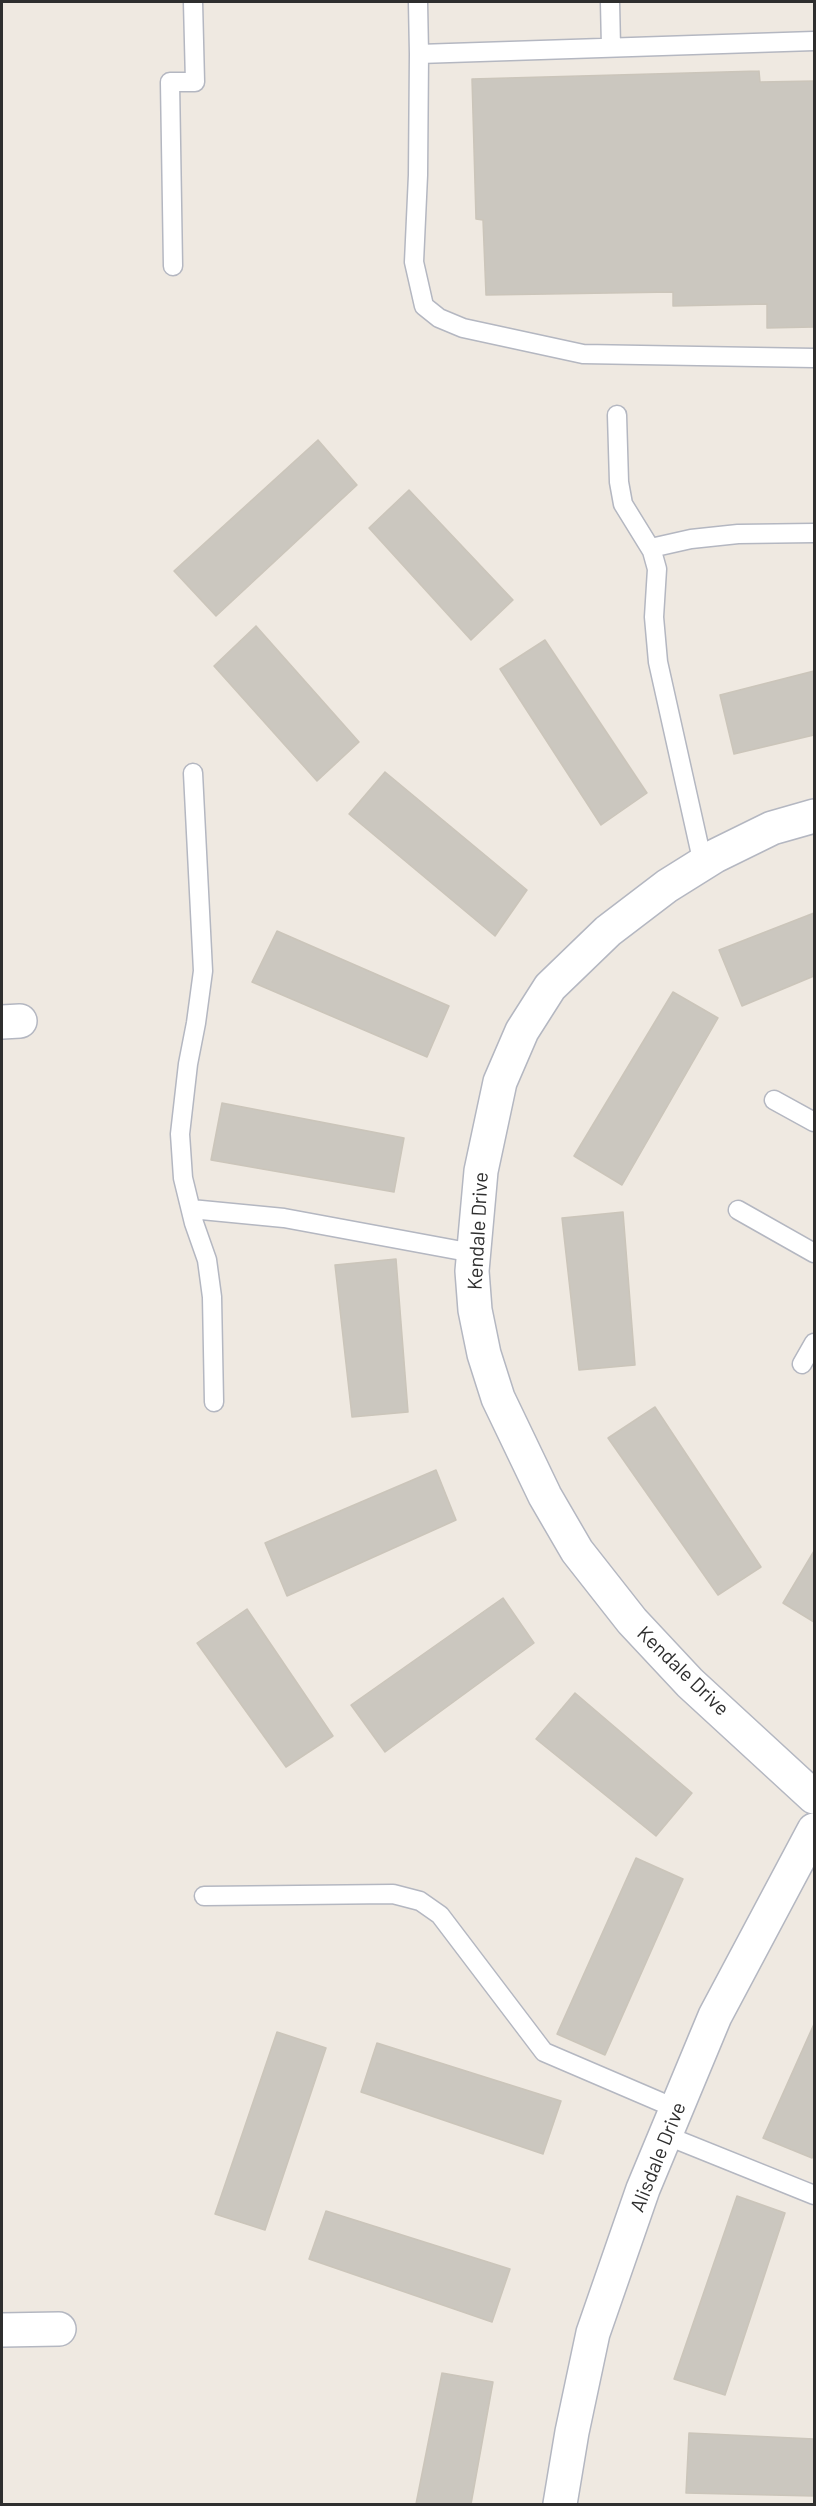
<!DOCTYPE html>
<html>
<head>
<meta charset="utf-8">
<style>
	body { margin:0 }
	#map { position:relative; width:816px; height:2506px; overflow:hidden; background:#efe9e1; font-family:Barlow,sans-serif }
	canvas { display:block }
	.frame { position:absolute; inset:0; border:3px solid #2e2e2e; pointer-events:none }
</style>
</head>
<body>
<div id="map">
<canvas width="816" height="2506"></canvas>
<div class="frame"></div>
</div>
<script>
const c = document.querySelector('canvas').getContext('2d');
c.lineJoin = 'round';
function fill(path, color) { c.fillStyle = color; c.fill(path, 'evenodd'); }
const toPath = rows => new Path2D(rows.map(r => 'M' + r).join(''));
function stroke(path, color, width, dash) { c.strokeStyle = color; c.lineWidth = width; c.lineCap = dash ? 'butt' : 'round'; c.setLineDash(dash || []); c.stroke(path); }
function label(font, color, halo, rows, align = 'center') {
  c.font = font + ' Barlow,sans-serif'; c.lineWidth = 5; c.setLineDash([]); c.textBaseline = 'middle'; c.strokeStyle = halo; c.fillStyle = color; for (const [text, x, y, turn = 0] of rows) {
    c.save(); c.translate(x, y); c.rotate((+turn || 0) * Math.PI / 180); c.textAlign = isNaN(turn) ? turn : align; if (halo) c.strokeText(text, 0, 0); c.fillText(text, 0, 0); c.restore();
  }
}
const building = toPath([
	[759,71,760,82,814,81,814,327,767,328,767,304,673,306,673,292,486,295,483,220,476,219,472,79,759,71],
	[318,440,357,485,216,616,174,571,318,440],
	[409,490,513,600,471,640,369,528,409,490],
	[256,626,359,742,317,781,214,666,256,626],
	[545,640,647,793,601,825,500,669,545,640],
	[814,671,814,735,734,754,720,695,814,671],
	[385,772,527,890,495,936,349,814,385,772],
	[814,913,814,976,742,1006,719,950,814,913],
	[277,931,449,1006,427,1057,252,982,277,931],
	[673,992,718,1018,622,1185,574,1156,673,992],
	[222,1103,404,1138,394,1192,211,1160,222,1103],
	[623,1212,635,1365,579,1370,562,1218,623,1212],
	[396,1259,408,1412,352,1417,335,1265,396,1259],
	[655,1407,761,1567,718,1595,608,1438,655,1407],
	[436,1470,456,1520,287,1596,265,1543,436,1470],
	[814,1551,814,1622,783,1603,814,1551],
	[503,1598,534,1643,385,1752,351,1705,503,1598],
	[247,1609,333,1736,286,1767,197,1643,247,1609],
	[575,1693,692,1793,656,1836,536,1739,575,1693],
	[636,1858,683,1879,605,2055,557,2034,636,1858],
	[814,2024,814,2152,812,2158,763,2138,814,2024],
	[277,2032,326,2048,265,2230,215,2214,277,2032],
	[377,2043,561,2101,543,2154,361,2092,377,2043],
	[737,2196,785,2213,725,2395,674,2379,737,2196],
	[326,2211,510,2269,492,2322,309,2259,326,2211],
	[442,2373,493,2382,471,2504,416,2504,442,2373],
	[689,2433,814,2439,814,2496,686,2493,689,2433]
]);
fill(building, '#cbc7bf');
stroke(building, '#cbc5ba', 1.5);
const lane = toPath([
	[418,2,419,54,814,41],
	[610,2,611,47],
	[419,54,418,175,414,262,424,306,439,318,463,328,583,354,814,358],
	[173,266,170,82,195,82,193,2],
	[617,415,619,482,623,504,652,551,657,569,654,617,658,662,703,864],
	[651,548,691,539,738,534,814,533],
	[193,773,203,971,196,1023,188,1064,180,1134,183,1178,194,1223,207,1260,212,1297,214,1402],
	[774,1100,814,1122],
	[191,1209,284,1218,473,1253],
	[738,1210,814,1253],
	[802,1364,814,1343],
	[204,1896,393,1894,420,1901,440,1915,544,2052,677,2109],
	[665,2135,814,2195]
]);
const street = toPath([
	[814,816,772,828,715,856,667,886,608,931,550,987,522,1031,500,1082,481,1171,472,1271,475,1310,484,1354,498,1398,545,1496,577,1551,632,1621,690,1683,814,1797],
	[2,1022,20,1021],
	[2,2330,59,2329],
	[560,2504,572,2432,593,2333,643,2189,715,2016,814,1830]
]);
stroke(lane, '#b4b7c1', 21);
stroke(street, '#b4b7c1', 36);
stroke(lane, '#fff', 18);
stroke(street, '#fff', 33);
label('20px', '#2e2e2e', '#fff', [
	["Kendale Drive",478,1231,-87],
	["Kendale Drive",683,1671,44],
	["Alisdale Drive",658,2157,-68]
]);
</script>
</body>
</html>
